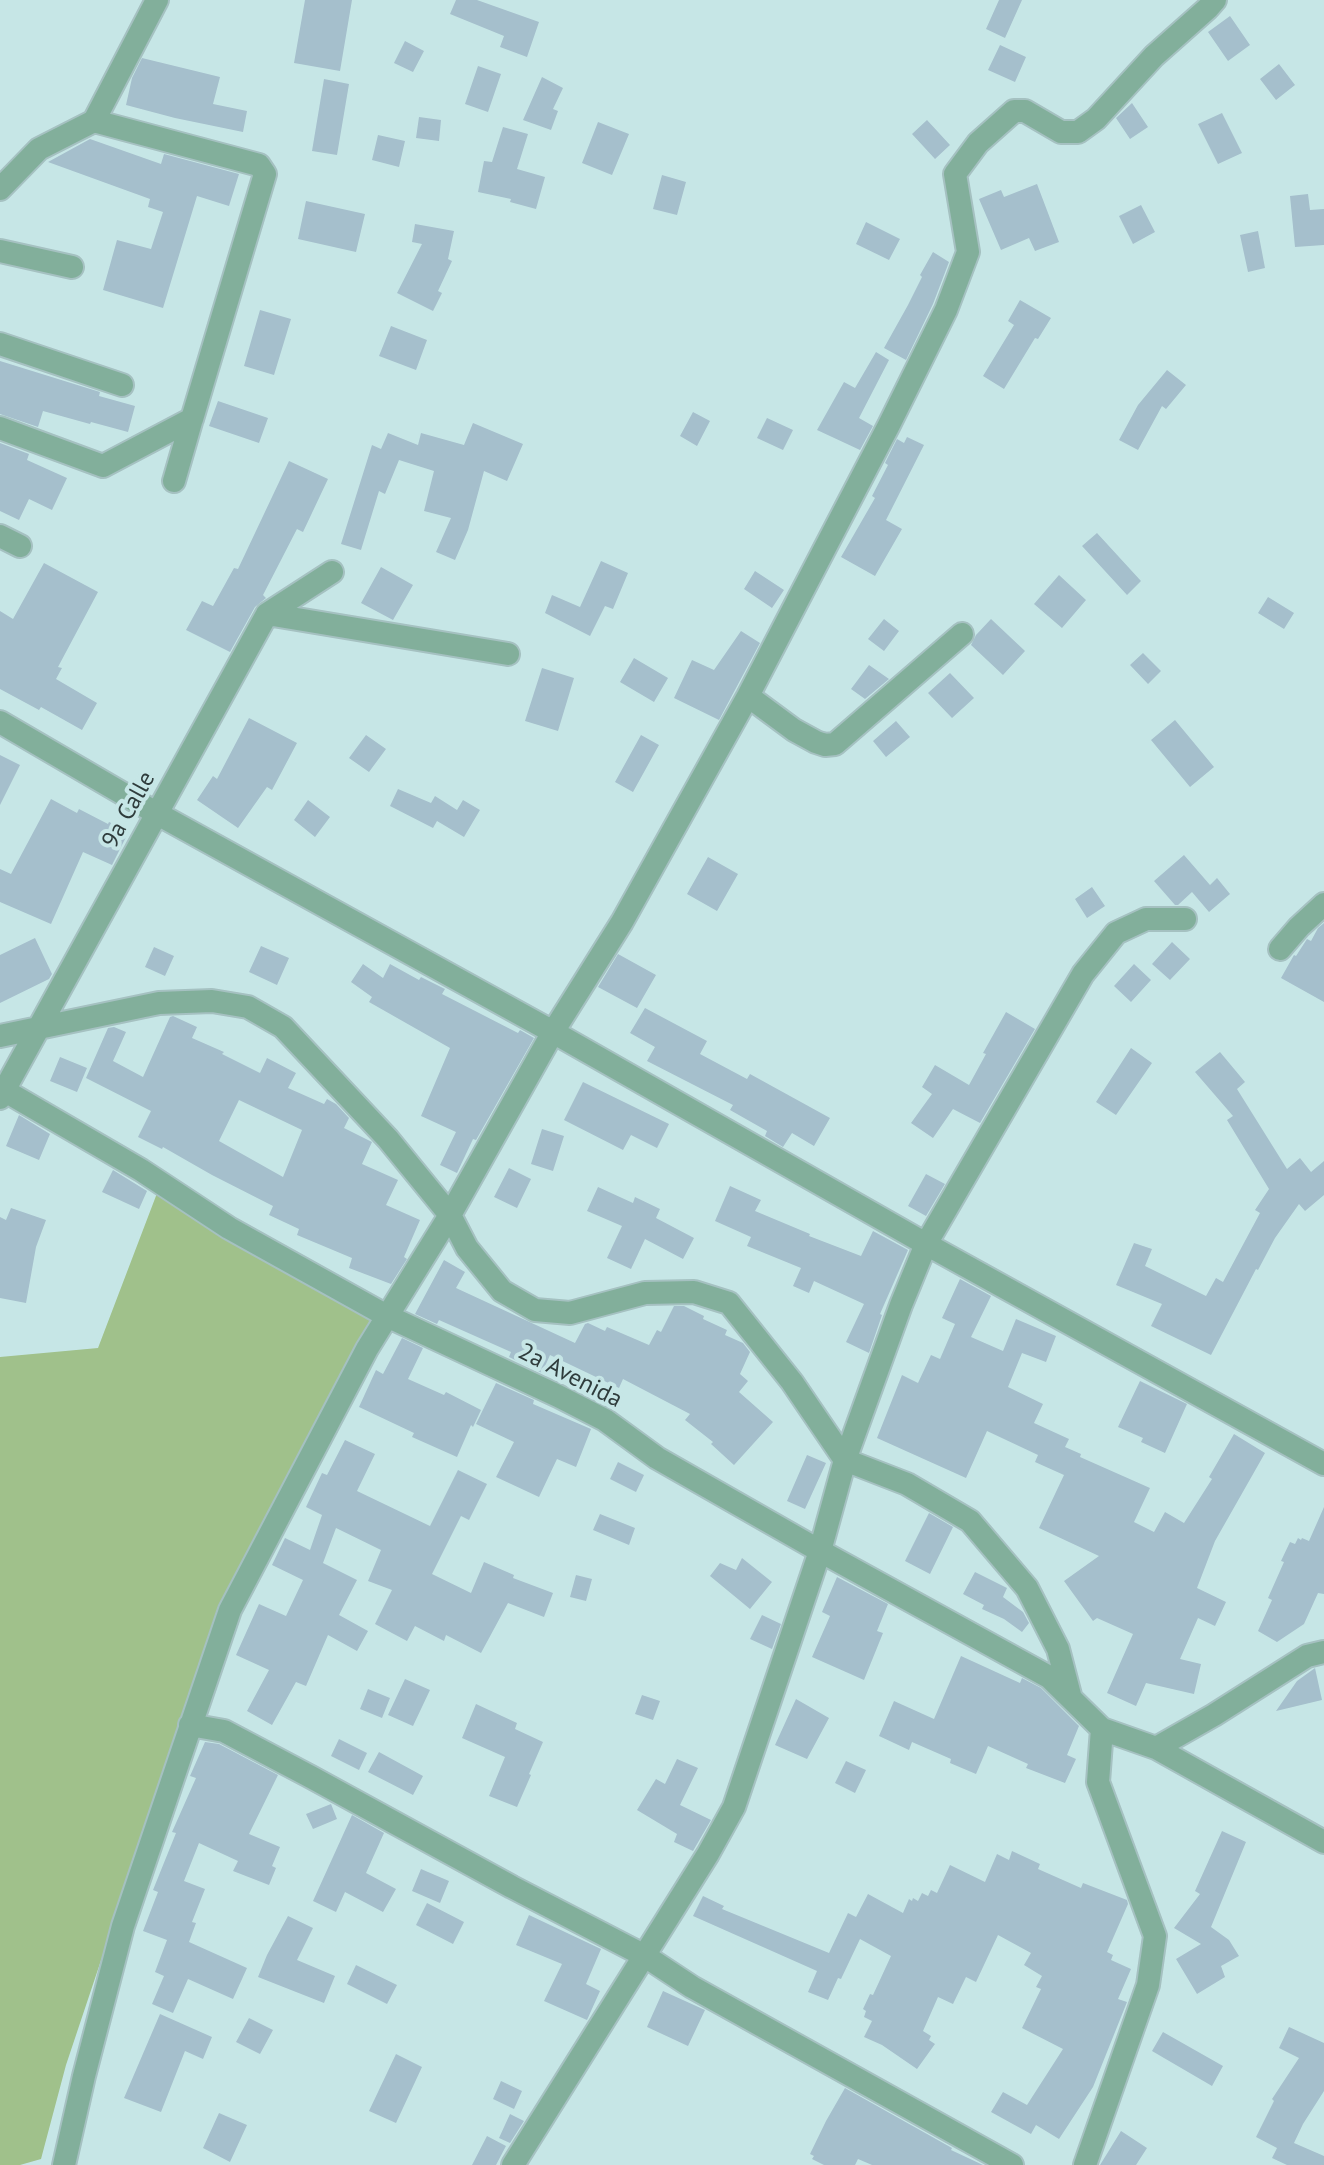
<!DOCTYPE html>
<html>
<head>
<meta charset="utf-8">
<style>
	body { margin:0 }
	canvas { display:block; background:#c6e6e6 }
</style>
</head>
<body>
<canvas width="1324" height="2165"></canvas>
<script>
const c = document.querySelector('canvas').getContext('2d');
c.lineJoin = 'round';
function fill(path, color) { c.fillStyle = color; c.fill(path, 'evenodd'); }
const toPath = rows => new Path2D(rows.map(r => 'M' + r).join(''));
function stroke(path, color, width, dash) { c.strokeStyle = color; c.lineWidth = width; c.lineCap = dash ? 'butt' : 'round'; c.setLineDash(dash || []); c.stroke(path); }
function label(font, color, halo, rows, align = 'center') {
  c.font = font + ' "PT Sans",sans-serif'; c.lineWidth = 8; c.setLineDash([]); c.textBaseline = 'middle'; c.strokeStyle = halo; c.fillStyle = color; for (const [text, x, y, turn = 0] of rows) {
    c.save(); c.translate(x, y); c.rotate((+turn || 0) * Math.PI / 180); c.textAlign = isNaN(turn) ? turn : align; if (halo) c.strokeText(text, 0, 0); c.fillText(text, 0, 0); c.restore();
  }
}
fill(toPath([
	[159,1188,374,1313,232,1583,169,1757,66,2065,41,2159,20,2165,0,2165,0,1357,98,1348]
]), '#a0c18b');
fill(toPath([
	[305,0,352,0,340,71,294,63],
	[456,0,477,0,539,22,527,57,500,47,504,36,450,14],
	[999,0,1022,0,1005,38,986,29],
	[1230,16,1250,45,1228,61,1208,32],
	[405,41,424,51,413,72,394,63],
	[1000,45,1026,57,1015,82,988,70],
	[142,58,220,77,213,104,247,111,243,132,175,118,126,105,132,78],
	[1279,64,1295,85,1276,100,1260,79],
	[478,66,501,74,488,112,465,104],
	[542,77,563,88,553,109,558,111,551,130,523,120],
	[324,79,349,84,337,155,312,151],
	[1132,103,1148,127,1130,139,1116,118],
	[1222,113,1242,153,1218,164,1198,124],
	[419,117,441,120,439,141,416,138],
	[927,120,950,145,935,159,912,134],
	[598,122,629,134,612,175,582,163],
	[503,127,528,134,517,169,545,177,536,209,510,202,511,199,478,192,484,161,492,162],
	[378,135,405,141,399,167,372,160],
	[90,139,161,164,164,154,239,174,229,206,197,196,163,308,103,290,117,240,151,249,163,212,148,207,150,199,48,162],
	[662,175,686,182,677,215,653,209],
	[1037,184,1059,242,1035,251,1029,238,1001,250,979,199,1001,190,1004,197],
	[1308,194,1310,210,1324,209,1324,245,1295,247,1290,196],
	[306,201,365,214,356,252,298,239],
	[1141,205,1155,232,1133,244,1119,216],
	[866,222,900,239,889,260,856,244],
	[415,224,454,231,448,259,452,261,438,291,442,293,433,311,397,293,422,244,412,242],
	[1258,231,1265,268,1248,272,1240,235],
	[933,252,949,262,933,304,906,360,884,348,908,305,922,277,920,275],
	[1020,300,1051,318,1038,339,1035,338,1004,389,983,376,1014,325,1008,321],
	[260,310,291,319,274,375,244,366],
	[391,326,427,340,416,370,379,356],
	[876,352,889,360,859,418,873,426,860,450,817,430,844,382,855,388],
	[0,361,100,392,99,396,135,406,128,432,91,422,90,424,43,411,38,427,0,414],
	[1167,370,1186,385,1166,409,1162,406,1138,450,1119,440,1138,405],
	[218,401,268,418,259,443,209,426],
	[693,412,710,421,697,446,680,436],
	[767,418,793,430,783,450,757,438],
	[473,423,523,444,507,481,484,471,468,530,455,560,436,552,451,518,424,511,434,471,399,460,385,494,379,491,361,550,341,544,372,445,381,449,388,433,418,445,421,433,464,445],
	[907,437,924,445,886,520,902,529,875,576,841,557,875,498,872,496,888,465,885,463,897,439,904,443],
	[0,443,29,454,27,460,67,478,52,510,29,499,19,520,0,511],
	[289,461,328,479,303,532,297,529,263,595,266,598,255,607,230,652,186,630,202,601,213,606,234,568,238,569],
	[1097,533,1141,581,1127,595,1082,546],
	[601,561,628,573,613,609,605,606,590,636,545,613,552,595,580,607],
	[44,563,98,592,58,667,62,668,56,679,97,703,82,730,41,707,39,710,0,689,0,611,13,619],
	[381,567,413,585,393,620,361,603],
	[755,571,784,590,772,608,744,589],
	[1059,575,1086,600,1062,628,1034,604],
	[1268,597,1294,613,1284,629,1258,613],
	[884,619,899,631,884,651,868,639],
	[991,619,1025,651,1003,675,971,645,976,635],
	[741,631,760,643,719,720,674,698,692,660,714,670],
	[1143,653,1161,671,1148,684,1130,665],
	[634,658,668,678,654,702,620,682],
	[869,665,889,679,865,699,851,689],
	[542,668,574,678,558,731,525,721],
	[950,673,974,698,952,718,928,693],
	[249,718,297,743,272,790,267,787,238,828,197,800,213,776,217,779],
	[1175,720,1214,767,1190,787,1151,740],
	[896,721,910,737,886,757,873,741],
	[366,735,386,749,369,772,349,758],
	[641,735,659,745,633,792,615,782],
	[0,755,20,765,0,805],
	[398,789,431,803,435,796,457,810,463,800,480,810,464,837,437,821,433,828,390,806],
	[51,799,77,813,79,809,108,824,109,822,129,831,112,865,83,852,51,924,0,902,0,869,11,874],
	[308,800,330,817,315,837,294,820],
	[1184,855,1210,885,1217,878,1230,894,1209,912,1192,892,1178,905,1175,905,1154,881],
	[708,857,738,874,717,911,687,894],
	[1092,887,1105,906,1087,918,1075,899],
	[1324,923,1324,1002,1281,978,1294,955,1296,956,1307,939,1311,941,1318,928],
	[35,938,52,974,49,979,0,1003,0,955],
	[1172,942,1190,959,1170,980,1152,964],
	[261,946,289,958,277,985,249,972],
	[154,947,174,956,165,976,145,967],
	[618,954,656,975,637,1008,598,987],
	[363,964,383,978,390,964,419,980,421,977,445,989,442,994,518,1033,520,1030,534,1038,476,1140,473,1139,457,1173,440,1165,456,1132,421,1116,450,1048,369,1002,372,997,351,982],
	[1134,964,1151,980,1131,1002,1114,986],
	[645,1008,707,1041,700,1054,747,1079,750,1074,830,1118,814,1146,792,1133,783,1147,765,1136,767,1131,730,1110,733,1105,647,1061,655,1047,630,1033],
	[1006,1012,1035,1029,980,1123,953,1109,933,1138,911,1123,932,1094,922,1087,935,1065,969,1085,986,1054,983,1053],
	[173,1016,197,1027,192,1038,224,1052,222,1054,260,1073,267,1058,296,1073,288,1088,324,1104,327,1099,336,1104,349,1118,344,1128,372,1142,362,1164,398,1180,386,1205,420,1220,404,1257,407,1259,391,1284,349,1268,352,1258,297,1235,299,1229,269,1215,273,1206,212,1175,163,1147,162,1149,138,1137,151,1111,86,1078,108,1028,114,1027,126,1032,113,1061,143,1077,170,1017],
	[239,1100,302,1130,283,1177,219,1141],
	[1131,1048,1152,1063,1116,1115,1096,1102],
	[1220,1052,1245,1082,1237,1089,1287,1169,1300,1158,1311,1172,1324,1161,1324,1195,1305,1211,1299,1204,1275,1238,1258,1270,1256,1269,1211,1355,1151,1326,1162,1304,1116,1285,1134,1243,1152,1249,1145,1266,1206,1296,1216,1278,1223,1282,1260,1213,1255,1210,1269,1189,1227,1120,1233,1116,1195,1072],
	[60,1057,87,1068,77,1092,50,1081],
	[583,1082,669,1124,657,1148,631,1135,623,1150,564,1120],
	[19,1115,50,1134,39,1160,6,1146],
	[542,1129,564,1136,553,1171,531,1164],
	[509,1168,531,1179,517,1208,494,1197],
	[113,1170,147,1191,139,1209,102,1192],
	[926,1174,945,1184,926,1216,908,1206],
	[730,1186,761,1200,755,1211,810,1234,809,1236,861,1256,873,1231,908,1250,880,1314,882,1315,869,1353,846,1342,864,1304,814,1281,809,1293,793,1286,801,1268,747,1246,751,1237,715,1221],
	[598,1187,633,1203,635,1197,660,1209,656,1218,694,1238,683,1259,645,1239,631,1269,607,1258,622,1226,587,1211],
	[11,1208,46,1220,36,1247,26,1303,0,1298,0,1217,6,1220],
	[444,1260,465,1272,456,1288,575,1343,585,1324,588,1323,605,1331,607,1327,649,1345,657,1330,661,1332,674,1306,684,1306,704,1316,703,1319,727,1330,725,1335,743,1343,750,1352,740,1374,748,1381,739,1392,773,1422,734,1465,711,1444,713,1442,685,1420,690,1414,623,1379,619,1388,550,1355,542,1373,509,1357,511,1352,439,1320,437,1324,415,1314],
	[960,1279,991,1296,971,1337,1003,1351,1016,1319,1056,1336,1046,1362,1022,1353,1008,1387,1043,1404,1034,1423,1069,1439,1065,1447,1081,1454,1080,1457,1150,1488,1134,1522,1154,1532,1165,1512,1184,1523,1212,1479,1209,1477,1234,1434,1265,1453,1215,1541,1197,1588,1226,1602,1215,1626,1198,1618,1180,1659,1201,1664,1194,1694,1146,1683,1136,1706,1107,1693,1133,1634,1097,1618,1093,1621,1064,1581,1099,1556,1039,1528,1064,1475,1035,1462,1038,1455,987,1431,966,1478,877,1438,902,1375,918,1383,931,1355,940,1359,955,1324,942,1318],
	[402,1338,423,1348,408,1379,444,1395,446,1392,481,1410,473,1427,471,1425,457,1457,412,1437,414,1433,359,1407,376,1370,383,1374],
	[1140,1381,1187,1404,1165,1453,1141,1442,1143,1438,1118,1427],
	[496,1383,534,1400,533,1404,591,1429,576,1467,557,1459,539,1497,496,1477,514,1442,476,1424],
	[345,1440,375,1454,357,1491,430,1526,458,1470,487,1484,469,1520,461,1516,432,1574,471,1593,484,1562,514,1575,513,1578,553,1593,544,1617,508,1603,481,1653,446,1635,444,1641,415,1626,407,1641,375,1624,392,1590,368,1581,381,1550,336,1528,323,1563,357,1580,339,1615,368,1631,357,1651,328,1635,306,1686,296,1682,272,1725,247,1711,269,1670,236,1655,259,1604,286,1616,303,1580,272,1565,285,1538,310,1550,322,1515,306,1507,322,1473,327,1475],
	[807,1455,826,1463,805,1509,787,1501],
	[618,1462,644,1475,636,1492,610,1479],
	[1324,1507,1324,1594,1318,1593,1304,1624,1277,1642,1258,1631,1272,1600,1268,1598,1284,1562,1281,1561,1290,1542,1295,1544,1298,1538,1301,1540,1302,1538,1309,1541],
	[929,1513,953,1527,930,1574,905,1561],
	[600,1514,635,1528,629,1545,593,1530],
	[742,1558,772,1582,750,1609,710,1576,720,1563,736,1570],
	[975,1572,1007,1588,1003,1597,1023,1612,1029,1623,1022,1632,1004,1619,982,1609,984,1605,963,1594],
	[576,1575,592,1579,586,1601,570,1597],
	[837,1577,888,1604,877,1631,883,1633,864,1680,812,1657,830,1616,822,1612],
	[762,1615,781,1624,772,1649,750,1639],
	[961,1656,1020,1683,1022,1678,1041,1688,1079,1726,1067,1755,1076,1759,1065,1783,1026,1768,1028,1764,988,1746,976,1774,950,1763,951,1759,912,1742,909,1750,879,1736,894,1701,934,1719],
	[1315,1668,1322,1700,1276,1711,1297,1681],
	[405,1679,430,1690,413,1726,388,1715],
	[368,1689,390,1698,382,1718,360,1709],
	[642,1695,660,1701,653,1720,635,1714],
	[796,1699,829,1718,807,1759,775,1745],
	[476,1704,517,1723,515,1729,543,1742,529,1774,531,1775,517,1807,489,1796,505,1757,462,1738],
	[339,1739,367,1753,359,1770,331,1756],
	[205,1742,219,1744,278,1775,249,1834,280,1847,272,1866,276,1868,269,1885,233,1871,238,1861,199,1843,184,1881,205,1889,192,1922,196,1923,189,1942,247,1968,233,1999,188,1979,173,2013,152,2004,164,1976,155,1972,167,1940,143,1931,158,1892,153,1890,176,1833,172,1832,196,1778,190,1776],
	[379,1752,423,1776,413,1795,368,1772],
	[677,1759,698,1768,680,1805,711,1820,693,1851,674,1842,677,1834,637,1810,656,1779,665,1784],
	[846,1761,866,1770,855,1793,835,1783],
	[331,1804,337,1819,313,1829,306,1814],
	[352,1815,384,1833,366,1873,396,1889,383,1912,345,1892,336,1912,313,1901],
	[1222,1831,1246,1842,1211,1927,1229,1940,1239,1956,1221,1966,1225,1977,1197,1994,1176,1959,1201,1944,1174,1928,1200,1894,1195,1891],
	[1012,1851,1040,1864,1038,1869,1081,1888,1083,1883,1127,1900,1128,1904,1107,1952,1113,1955,1111,1960,1131,1969,1118,1999,1127,2002,1093,2087,1059,2139,1036,2125,1031,2134,991,2112,1003,2092,1027,2105,1063,2049,1022,2028,1041,1989,1036,1987,1042,1976,1024,1965,1031,1953,998,1935,976,1982,966,1977,953,2004,938,1997,923,2031,931,2036,929,2040,935,2044,917,2069,882,2045,864,2037,872,2021,864,2017,866,2011,863,2009,870,1994,873,1995,891,1956,860,1939,841,1979,838,1978,828,2000,808,1992,817,1971,693,1916,703,1896,724,1906,722,1909,829,1953,848,1913,856,1917,868,1894,903,1913,909,1899,912,1901,913,1898,918,1901,922,1893,928,1896,931,1890,937,1893,950,1865,985,1882,997,1854,1009,1860],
	[421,1869,449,1881,440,1903,412,1891],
	[427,1903,464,1922,453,1944,416,1925],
	[529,1915,601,1949,586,1984,600,1991,587,2020,544,2001,562,1964,516,1945],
	[288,1916,313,1928,297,1960,335,1976,324,2003,258,1977,267,1955],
	[356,1965,397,1985,387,2004,347,1984],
	[663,1991,705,2010,688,2046,647,2027],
	[160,2014,212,2037,203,2059,185,2051,161,2112,124,2098],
	[249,2018,273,2030,260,2054,236,2042],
	[1289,2027,1324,2043,1324,2091,1303,2124,1294,2143,1324,2156,1324,2165,1287,2165,1272,2158,1277,2148,1256,2137,1274,2101,1272,2099,1299,2058,1279,2048],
	[1163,2032,1223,2066,1212,2086,1152,2051],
	[396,2054,422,2067,396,2123,369,2111],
	[501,2081,522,2091,514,2109,493,2099],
	[845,2088,952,2148,951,2150,983,2165,872,2165,858,2159,855,2165,824,2165,812,2159,814,2156,810,2154,826,2121],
	[219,2113,247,2125,230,2162,203,2148],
	[510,2114,524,2121,510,2143,499,2138],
	[1121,2131,1147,2148,1136,2165,1100,2165],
	[487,2136,506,2146,496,2165,472,2165]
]), '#a5bfcc');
const minor = toPath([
	[0,189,39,149,94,121,157,0],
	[0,251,72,267],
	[0,344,122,385],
	[0,428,103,466,192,419,265,174,259,165,94,121],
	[174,481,191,422],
	[0,536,20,546],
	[267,614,508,654],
	[748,696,794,730,816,742,825,745,835,744,962,634],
	[0,722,156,813,553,1032,926,1244,1324,1464],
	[1280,949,1299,927,1324,904],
	[0,1036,159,1003,212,1001,248,1007,283,1027,388,1139,450,1215,467,1248,502,1291,535,1310,570,1313,645,1293,694,1292,729,1303,792,1382,845,1460,907,1484,970,1521,1027,1588,1058,1649,1070,1695],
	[0,1088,141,1170,229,1228,387,1316,558,1396,605,1420,657,1458,820,1551,1049,1677,1102,1729,1156,1748,1214,1715,1307,1656,1324,1652],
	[0,1098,267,614,332,572],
	[190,1725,224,1731,311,1777,512,1887,645,1956,692,1987,1012,2165],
	[1156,1748,1324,1842],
	[64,2165,84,2076,123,1926,230,1610,367,1349,450,1215,553,1032,622,922,748,696,889,425,946,310,968,252,955,174,978,143,1014,111,1025,111,1061,132,1078,132,1096,119,1154,56,1208,8,1215,0],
	[513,2165,708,1854,734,1807,820,1551,845,1460,901,1305,926,1244,1083,974,1116,933,1146,919,1185,919],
	[1085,2165,1148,1985,1155,1936,1098,1782,1102,1729]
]);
stroke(minor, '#a5c1c1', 26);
stroke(minor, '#82af9b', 22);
label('24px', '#2f3c3c', '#c6e6e6', [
	["9a Calle",129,810,-61],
	["2a Avenida",570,1376,27]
]);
</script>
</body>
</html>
